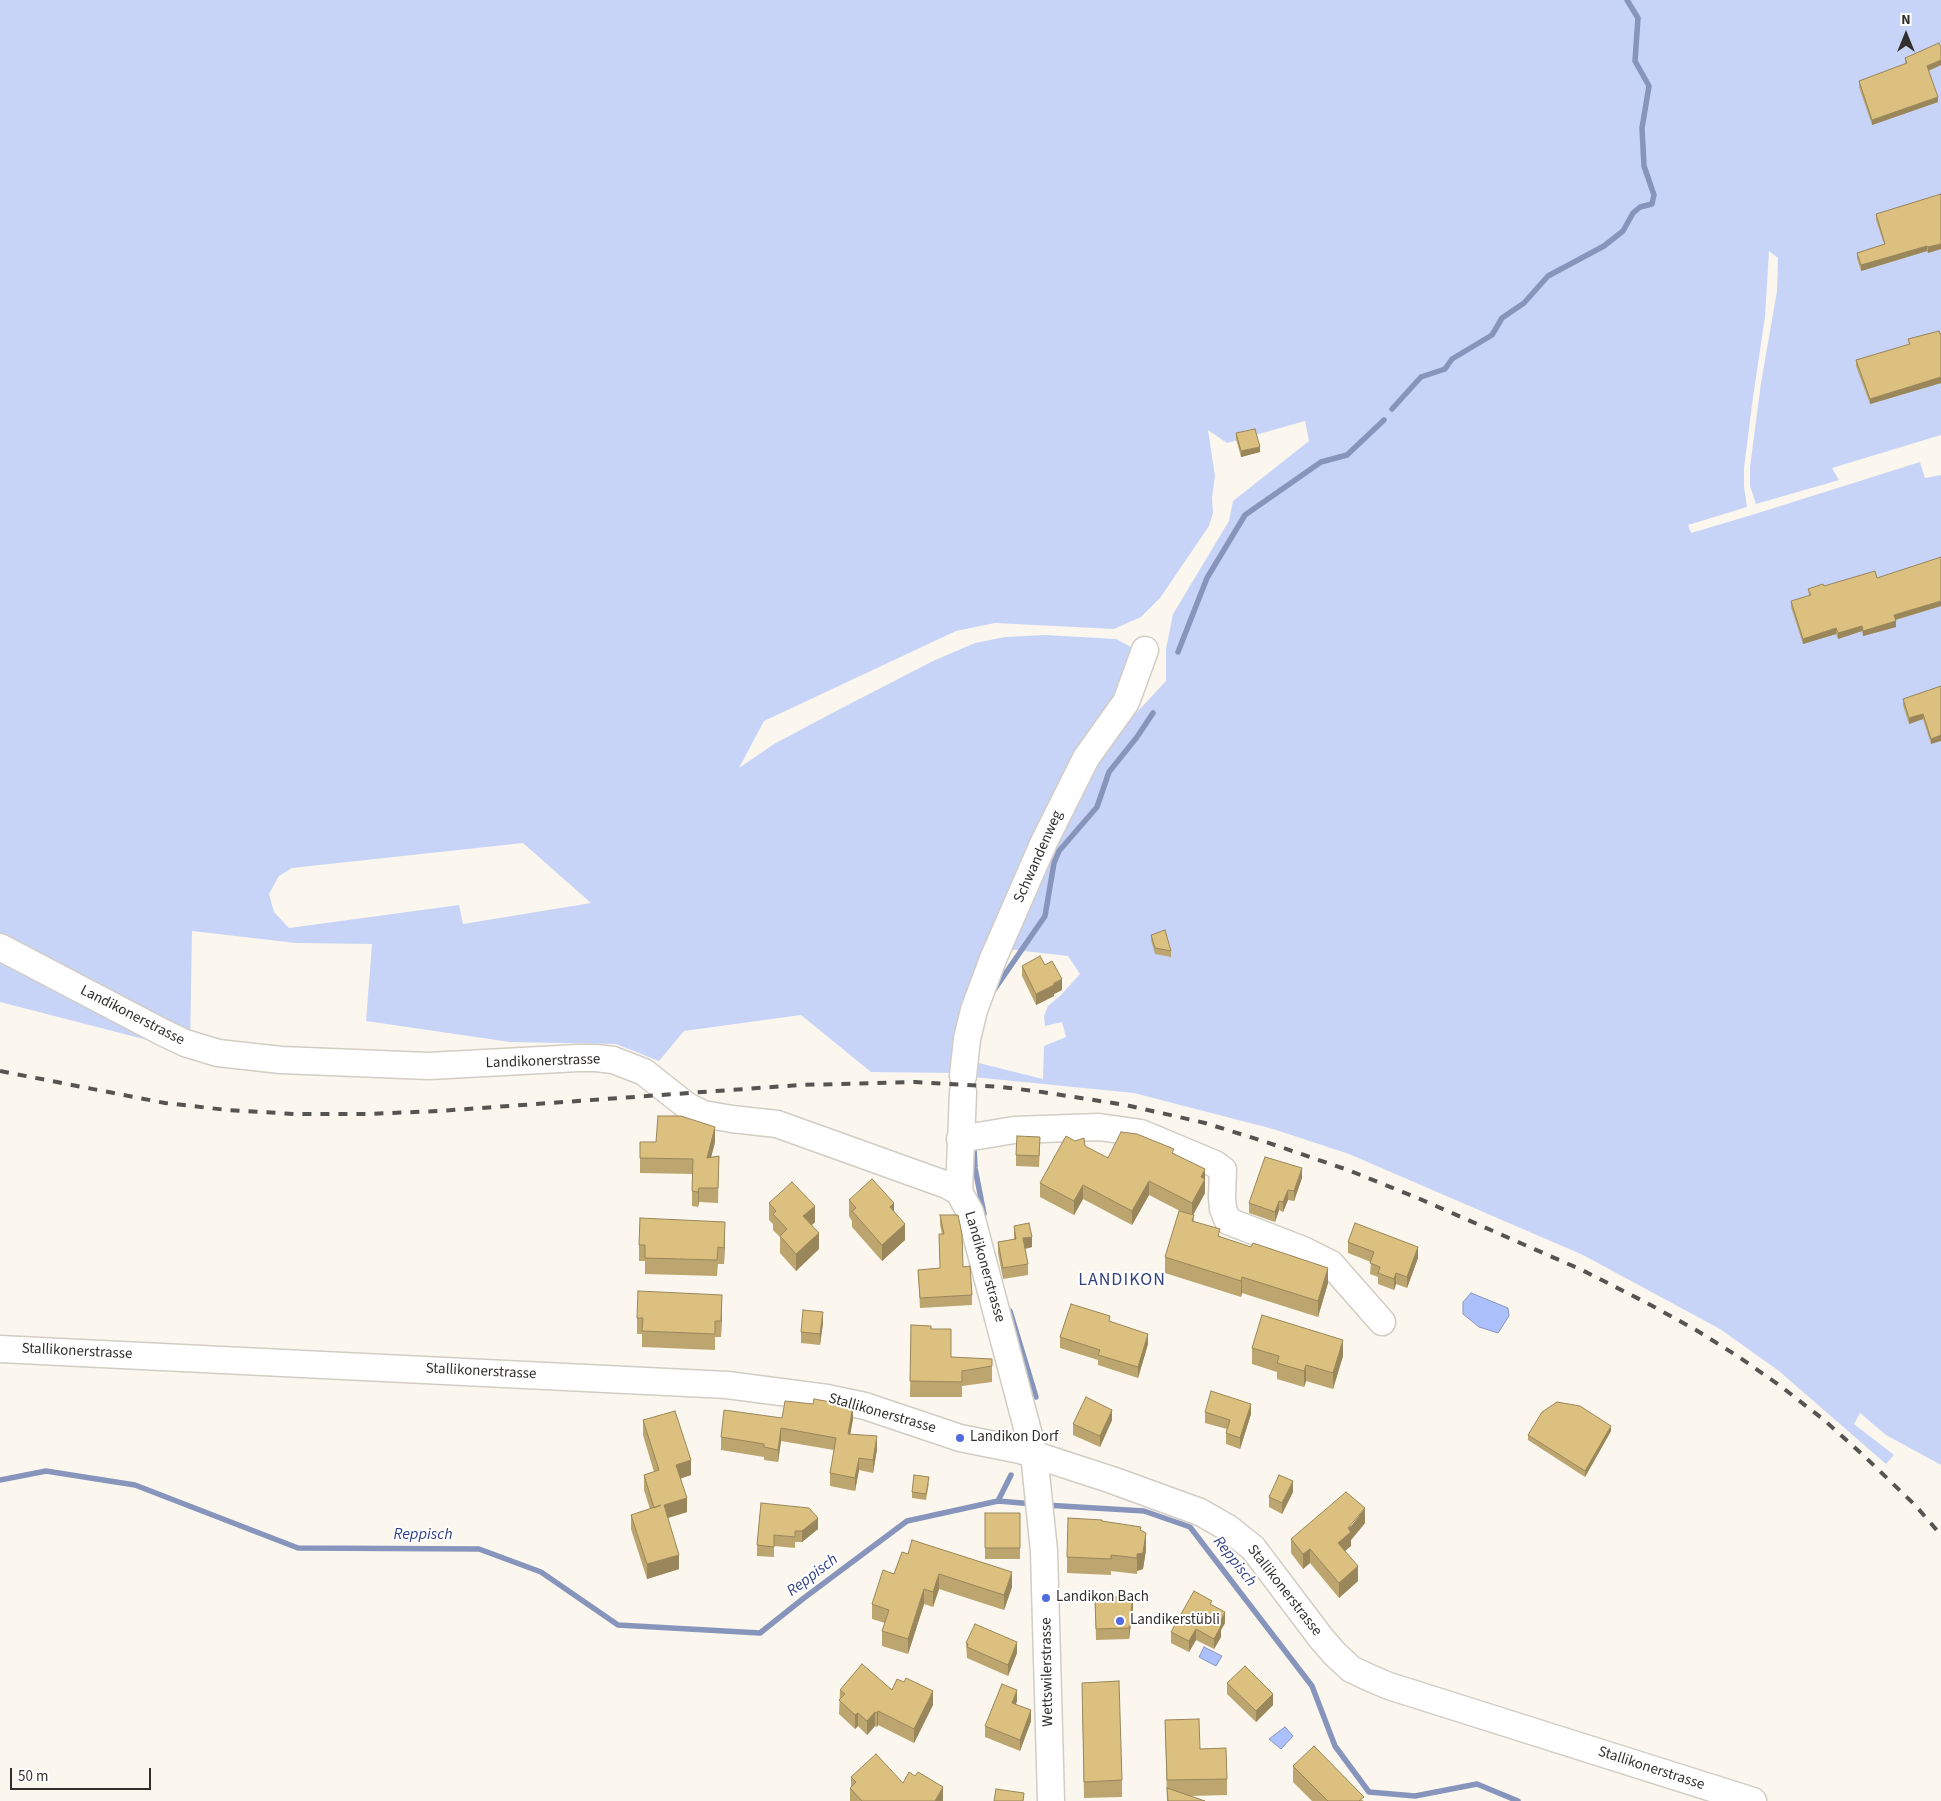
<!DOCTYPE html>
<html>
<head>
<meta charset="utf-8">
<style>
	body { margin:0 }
	#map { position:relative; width:1941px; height:1801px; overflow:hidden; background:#fbf7ee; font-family:"Source Sans 3",sans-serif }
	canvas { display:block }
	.north { position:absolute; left:1881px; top:10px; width:50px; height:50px; -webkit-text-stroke:4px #fff; paint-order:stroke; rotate:0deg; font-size:14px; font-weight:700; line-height:20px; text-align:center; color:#32302d }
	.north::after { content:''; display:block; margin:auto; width:18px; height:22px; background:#32302d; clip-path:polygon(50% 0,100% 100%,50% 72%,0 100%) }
	.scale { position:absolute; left:10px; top:1768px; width:141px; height:22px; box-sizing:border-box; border:2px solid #32302d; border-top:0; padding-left:6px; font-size:15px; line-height:18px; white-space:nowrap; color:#32302d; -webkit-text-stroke:4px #fff; paint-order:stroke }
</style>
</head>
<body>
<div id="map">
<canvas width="1941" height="1801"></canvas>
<div class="north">N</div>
<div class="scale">50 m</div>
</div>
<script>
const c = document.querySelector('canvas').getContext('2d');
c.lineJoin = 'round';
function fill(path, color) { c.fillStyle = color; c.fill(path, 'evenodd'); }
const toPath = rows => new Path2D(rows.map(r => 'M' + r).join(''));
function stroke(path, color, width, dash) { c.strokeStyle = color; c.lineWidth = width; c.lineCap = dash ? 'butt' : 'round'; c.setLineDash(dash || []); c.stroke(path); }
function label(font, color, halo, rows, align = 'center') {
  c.font = font + ' "Source Sans 3",sans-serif'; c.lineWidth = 4; c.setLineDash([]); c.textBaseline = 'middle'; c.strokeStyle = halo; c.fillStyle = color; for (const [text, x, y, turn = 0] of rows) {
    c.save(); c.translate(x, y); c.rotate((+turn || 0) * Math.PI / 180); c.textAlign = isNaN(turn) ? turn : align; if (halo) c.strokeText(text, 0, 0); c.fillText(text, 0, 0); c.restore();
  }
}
fill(toPath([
	[0,0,1941,0,1941,435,1832,468,1839,480,1756,504,1750,486,1750,467,1761,383,1777,291,1778,258,1769,251,1765,317,1753,397,1744,468,1744,487,1747,507,1688,525,1691,533,1755,514,1920,462,1925,478,1941,475,1941,1465,1886,1435,1860,1413,1854,1424,1894,1455,1886,1464,1779,1371,1720,1329,1583,1255,1349,1154,1273,1129,1134,1093,973,1077,975,1062,1043,1079,1044,1046,1066,1037,1062,1022,1045,1026,1044,1016,1048,1006,1061,995,1080,974,1068,956,1006,949,1062,825,1110,741,1166,681,1166,649,1173,614,1229,521,1233,501,1309,441,1305,421,1227,443,1208,430,1215,476,1212,498,1213,513,1209,526,1160,598,1141,617,1114,629,995,623,956,631,764,721,739,768,774,744,838,710,933,661,975,643,1005,637,1045,635,1116,639,1133,648,1134,664,1118,703,1091,738,1043,831,997,937,965,1019,956,1073,871,1072,801,1015,684,1031,659,1061,616,1044,510,1042,366,1021,372,944,296,943,192,931,190,1051,0,1002],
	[523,843,591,903,463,924,459,905,289,928,274,912,269,894,279,876,292,868]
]), '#c8d4f7');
const water = toPath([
	[1471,1293,1508,1308,1509,1316,1498,1333,1479,1327,1463,1314,1463,1302,1471,1293],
	[1204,1647,1222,1656,1216,1666,1199,1657,1204,1647],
	[1285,1727,1293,1736,1281,1749,1269,1739,1285,1727]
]);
fill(water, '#acc0fb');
stroke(water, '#8795bd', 1);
stroke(toPath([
	[1392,409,1421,377,1445,369,1452,359,1492,335,1502,318,1524,303,1548,276,1604,246,1623,231,1633,213,1640,207,1652,204,1654,195,1644,166,1642,128,1649,86,1635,61,1638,18,1627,0],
	[1178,652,1207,578,1245,515,1321,462,1347,455,1384,420],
	[994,990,1045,916,1054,863,1059,851,1097,807,1109,772,1137,737,1153,713],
	[974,1147,975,1168,984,1214],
	[1010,1311,1036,1397],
	[0,1480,46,1471,135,1485,298,1548,479,1549,541,1572,618,1625,760,1633,804,1598,907,1521,998,1501,1034,1504],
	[998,1501,1011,1475],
	[1045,1505,1144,1511,1190,1527,1312,1686,1335,1746,1369,1792,1415,1796,1477,1784,1518,1801]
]), '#8795bd', 5.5);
const minor = toPath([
	[0,947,162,1032,185,1043,218,1053,281,1060,429,1066,578,1058,596,1058,613,1060,644,1072,687,1106,703,1114,732,1119,777,1124,947,1185,959,1192,970,1212,1034,1454,1044,1551,1051,1801],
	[963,1076,967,1039,974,1010,993,959,1044,842,1086,758,1126,702,1145,650],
	[960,1139,1014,1130,1099,1127,1141,1133,1215,1164,1223,1170,1222,1197,1223,1209,1228,1221,1303,1250,1331,1264,1382,1322],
	[959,1192,963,1092],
	[0,1349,727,1385,827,1398,865,1406,960,1438,1020,1450,1112,1480,1200,1512,1228,1528,1253,1548,1321,1638,1334,1653,1351,1669,1370,1678,1389,1686,1753,1801]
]);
stroke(minor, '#d1cdc4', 29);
stroke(minor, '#fff', 26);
stroke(toPath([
	[0,1071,165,1103,227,1110,295,1114,367,1114,439,1111,800,1085,915,1082,1002,1087,1042,1092,1126,1105,1205,1123,1263,1141,1348,1170,1420,1199,1582,1270,1645,1302,1696,1330,1739,1357,1779,1385,1823,1419,1862,1454,1915,1505,1941,1535]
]), '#565450', 4, [9, 9]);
fill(toPath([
	[1905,58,1941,65,1929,71,1938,102,1872,125,1859,87,1859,81,1905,64],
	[1941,194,1941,249,1928,253,1927,251,1861,271,1857,258,1857,253,1884,244,1876,220,1876,214],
	[1941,333,1941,383,1870,404,1856,366,1856,360,1909,345,1908,339],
	[1236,433,1260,452,1241,457,1236,439],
	[1877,578,1941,606,1896,620,1896,627,1863,636,1862,631,1838,639,1836,634,1803,644,1791,607,1791,601,1809,596,1808,589],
	[1941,686,1931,744,1923,719,1909,724,1903,705,1903,699],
	[1151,935,1171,951,1171,957,1155,954,1151,940],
	[1045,965,1062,990,1054,994,1054,996,1036,1005,1022,976,1022,966],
	[640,1142,715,1142,711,1157,719,1156,718,1203,699,1202,698,1207,692,1206,692,1174,640,1173],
	[1040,1148,1039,1167,1016,1166,1016,1155],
	[1174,1153,1205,1193,1193,1215,1194,1221,1220,1237,1328,1283,1318,1317,1242,1293,1241,1297,1165,1273,1165,1257,1182,1212,1149,1195,1132,1225,1083,1199,1074,1215,1040,1197,1040,1183,1108,1158],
	[1302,1178,1294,1201,1288,1200,1283,1212,1279,1210,1275,1222,1249,1213,1249,1203],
	[849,1200,894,1211,905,1240,882,1261,852,1227,852,1221,849,1216],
	[769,1203,815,1222,812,1225,819,1249,796,1271,780,1253,780,1237,773,1230,773,1224,769,1220],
	[940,1215,963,1267,972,1295,972,1305,920,1308,918,1270,940,1268,942,1234,940,1225],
	[1014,1226,1032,1247,1025,1249,1028,1264,1028,1275,1003,1279,998,1253,998,1242,1014,1239],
	[725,1238,724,1264,718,1264,717,1276,645,1274,645,1261,639,1261,639,1245],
	[1348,1242,1418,1258,1407,1288,1396,1284,1394,1290,1378,1284,1378,1277,1370,1274,1371,1262,1348,1253],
	[722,1311,721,1337,715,1337,715,1350,642,1347,642,1334,637,1334,637,1318],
	[1110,1322,1148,1344,1138,1378,1098,1365,1098,1360,1060,1348,1060,1337],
	[823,1323,820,1345,801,1343,801,1332],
	[911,1325,931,1329,951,1357,992,1366,992,1382,962,1386,962,1397,910,1397],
	[1252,1348,1343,1356,1333,1389,1306,1381,1304,1387,1277,1379,1277,1372,1252,1364],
	[1205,1412,1251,1414,1240,1449,1226,1444,1226,1433,1227,1429,1205,1423],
	[782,1418,853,1419,850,1434,877,1449,873,1473,859,1470,855,1491,830,1486,830,1473,834,1450,781,1441,778,1462,764,1460,764,1457,721,1450,721,1437],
	[643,1420,691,1475,681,1478,687,1512,668,1518,679,1569,647,1579,631,1529,631,1515,650,1509,644,1490,644,1475,654,1472,643,1435],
	[1112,1420,1100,1447,1073,1435,1073,1424],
	[1611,1431,1585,1477,1528,1440,1528,1435],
	[929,1483,926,1500,912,1498,912,1492],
	[1293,1492,1282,1514,1269,1507,1269,1497],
	[761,1503,818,1529,802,1542,795,1542,795,1548,774,1546,774,1557,757,1556,757,1545],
	[985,1513,1020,1513,1020,1559,985,1559],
	[1102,1521,1141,1531,1146,1550,1143,1569,1137,1571,1137,1574,1111,1571,1111,1575,1067,1573,1067,1557],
	[1365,1523,1351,1540,1351,1546,1345,1551,1358,1581,1339,1598,1310,1563,1303,1569,1291,1553,1291,1539],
	[902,1552,1012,1587,1004,1610,939,1589,933,1607,924,1604,908,1654,882,1646,882,1631,885,1623,872,1619,872,1604,894,1574],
	[1095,1598,1133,1607,1129,1639,1096,1640],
	[1212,1605,1225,1623,1221,1630,1221,1637,1214,1649,1196,1640,1189,1652,1171,1643,1171,1632],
	[966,1643,1017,1653,1008,1676,967,1658],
	[1082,1683,1122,1780,1122,1797,1084,1798],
	[1227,1683,1273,1705,1256,1722,1227,1694],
	[840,1690,892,1690,933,1705,914,1743,878,1725,877,1727,875,1726,867,1735,858,1726,855,1729,839,1714],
	[1017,1701,1016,1704,1031,1721,1020,1751,985,1737,985,1726],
	[1165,1720,1200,1749,1227,1779,1227,1795,1191,1796,1205,1801,1167,1801],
	[1293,1766,1364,1801,1312,1801,1293,1782],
	[851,1777,903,1783,943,1801,850,1801,850,1788,851,1787]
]), '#bca56e');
fill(toPath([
	[1941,60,1941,65,1927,71,1927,66],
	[1938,97,1938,102,1872,125,1872,120],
	[1941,244,1941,249,1928,253,1928,247],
	[1927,246,1927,251,1861,271,1861,265],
	[1941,377,1941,383,1870,404,1870,399],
	[1260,447,1260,452,1241,457,1241,451],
	[1941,601,1941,606,1894,620,1894,615],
	[1896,621,1896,627,1863,636,1863,631],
	[1862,626,1862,631,1838,639,1838,633],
	[1836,628,1836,634,1803,644,1803,639],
	[1923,714,1923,719,1909,724,1909,718],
	[1941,735,1941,741,1931,744,1931,739],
	[1062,979,1062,990,1054,994,1054,996,1036,1005,1036,994],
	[715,1127,715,1142,707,1173,707,1158],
	[1302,1168,1302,1178,1294,1201,1294,1191],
	[1205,1169,1205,1193,1192,1217,1192,1203,1201,1177],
	[1149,1181,1149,1195,1132,1225,1132,1211],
	[1083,1185,1083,1199,1074,1215,1074,1201],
	[699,1188,699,1202,698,1207,698,1192],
	[1288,1190,1288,1200,1283,1212,1283,1202],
	[1279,1201,1279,1210,1275,1222,1275,1212],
	[894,1203,894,1220,890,1207],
	[815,1206,815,1222,803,1233,803,1216],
	[725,1222,725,1238,724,1264,724,1248],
	[905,1224,905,1240,882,1261,882,1245],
	[819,1233,819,1249,796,1271,796,1254],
	[1032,1237,1032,1247,1023,1249,1023,1238],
	[1418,1247,1418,1258,1407,1288,1407,1277],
	[1328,1268,1328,1283,1318,1317,1318,1301],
	[1396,1273,1396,1284,1394,1290,1394,1279],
	[1242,1277,1242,1293,1241,1297,1241,1281],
	[722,1295,722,1311,721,1337,721,1321],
	[823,1312,823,1323,820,1345,820,1334],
	[1148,1334,1148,1344,1138,1378,1138,1367],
	[1343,1340,1343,1356,1333,1389,1333,1373],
	[1306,1365,1306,1381,1304,1387,1304,1371],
	[1251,1404,1251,1414,1240,1449,1240,1438],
	[853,1406,853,1419,848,1447,848,1434],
	[1112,1410,1112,1420,1100,1447,1100,1436],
	[1611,1426,1611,1431,1585,1477,1585,1471],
	[781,1428,781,1441,778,1462,778,1450],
	[877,1436,877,1449,873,1473,873,1460],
	[859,1458,859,1470,855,1491,855,1478],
	[691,1460,691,1475,676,1480,676,1465],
	[1293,1481,1293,1492,1282,1514,1282,1503],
	[687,1498,687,1512,664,1519,664,1505],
	[1365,1508,1365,1523,1351,1540,1351,1546,1338,1557,1338,1543],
	[818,1518,818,1529,802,1542,802,1531],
	[1146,1533,1146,1550,1143,1569,1137,1571,1137,1574,1137,1554],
	[1310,1549,1310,1563,1303,1569,1303,1554],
	[679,1555,679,1569,647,1579,647,1564],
	[1358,1566,1358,1581,1339,1598,1339,1583],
	[1012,1572,1012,1587,1004,1610,1004,1595],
	[939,1574,939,1589,933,1607,933,1592],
	[924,1589,924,1604,908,1654,908,1639],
	[1133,1596,1133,1607,1129,1639,1129,1628],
	[1225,1612,1225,1623,1221,1630,1221,1637,1214,1649,1214,1639,1219,1624],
	[1196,1629,1196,1640,1189,1652,1189,1641],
	[1017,1642,1017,1653,1008,1676,1008,1665],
	[1017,1690,1017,1701,1012,1714,1012,1703],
	[933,1691,933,1705,914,1743,914,1729],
	[1273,1694,1273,1705,1256,1722,1256,1711],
	[1031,1710,1031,1721,1020,1751,1020,1740],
	[878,1711,878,1725,877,1727,877,1713],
	[875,1712,875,1726,867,1735,867,1721],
	[858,1713,858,1726,855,1729,855,1715],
	[943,1787,943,1801,935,1801]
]), '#99865a');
const building = toPath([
	[1939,43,1941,47,1941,60,1927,66,1938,97,1872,120,1859,81,1907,63,1905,58,1939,43],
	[1941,194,1941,244,1928,247,1927,246,1861,265,1857,253,1885,244,1876,214,1941,194],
	[1939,331,1940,334,1941,333,1941,377,1870,399,1856,360,1910,344,1908,339,1939,331],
	[1255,429,1260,447,1241,451,1236,433,1255,429],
	[1941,557,1941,601,1894,615,1896,621,1863,631,1862,626,1838,633,1836,628,1803,639,1791,601,1811,595,1808,589,1823,584,1824,586,1875,571,1877,578,1941,557],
	[1941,686,1941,735,1931,739,1923,714,1909,718,1903,699,1941,686],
	[1165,930,1171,951,1155,948,1151,935,1165,930],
	[1040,956,1045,965,1052,961,1062,979,1054,983,1054,985,1036,994,1022,966,1040,956],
	[658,1116,681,1116,715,1127,707,1158,719,1156,718,1188,699,1188,698,1192,692,1191,693,1159,640,1158,640,1142,656,1142,658,1116],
	[1121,1132,1137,1134,1174,1149,1172,1153,1205,1169,1201,1177,1205,1179,1192,1203,1149,1181,1132,1211,1083,1185,1074,1201,1040,1183,1066,1136,1075,1141,1084,1138,1085,1146,1108,1158,1121,1132],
	[1017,1136,1040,1137,1039,1156,1016,1155,1017,1136],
	[1265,1157,1302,1168,1294,1191,1288,1190,1283,1202,1279,1201,1275,1212,1249,1203,1265,1157],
	[872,1179,894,1203,890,1207,905,1224,882,1245,852,1211,856,1208,849,1200,872,1179],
	[792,1182,815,1206,803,1216,819,1233,796,1254,780,1236,787,1229,773,1214,776,1211,769,1203,792,1182],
	[1179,1211,1194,1215,1192,1221,1220,1229,1218,1236,1251,1247,1253,1243,1328,1268,1318,1301,1242,1277,1241,1281,1165,1257,1179,1211],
	[940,1215,958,1215,962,1234,963,1267,970,1266,972,1295,920,1298,918,1270,940,1268,939,1234,944,1234,940,1215],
	[640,1218,725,1222,724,1248,718,1247,717,1260,645,1258,645,1245,639,1245,640,1218],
	[1029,1223,1032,1237,1023,1238,1028,1264,1003,1268,998,1242,1016,1239,1014,1226,1029,1223],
	[1355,1223,1418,1247,1407,1277,1396,1273,1394,1279,1378,1273,1380,1267,1370,1263,1374,1252,1348,1242,1355,1223],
	[638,1291,722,1295,721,1321,715,1321,715,1334,642,1331,643,1318,637,1318,638,1291],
	[1071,1304,1110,1316,1109,1321,1148,1334,1138,1367,1098,1355,1100,1350,1060,1337,1071,1304],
	[803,1310,823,1312,820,1334,801,1332,803,1310],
	[1262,1315,1343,1340,1333,1373,1306,1365,1304,1371,1277,1363,1279,1356,1252,1348,1262,1315],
	[911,1325,931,1326,931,1329,951,1329,951,1357,992,1359,992,1366,962,1371,962,1382,910,1381,911,1325],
	[1211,1391,1251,1404,1240,1438,1226,1433,1230,1420,1205,1412,1211,1391],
	[1086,1397,1112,1410,1100,1436,1073,1424,1086,1397],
	[814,1399,853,1406,848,1434,877,1436,873,1460,859,1458,855,1478,830,1473,836,1438,781,1428,778,1450,764,1447,764,1444,721,1437,724,1410,782,1418,785,1401,813,1404,814,1399],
	[1557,1402,1580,1406,1611,1426,1585,1471,1528,1435,1542,1412,1557,1402],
	[675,1411,691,1460,676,1465,687,1498,664,1505,679,1555,647,1564,631,1515,661,1505,654,1508,644,1475,659,1470,643,1420,675,1411],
	[914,1475,929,1477,926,1494,912,1492,914,1475],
	[1279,1475,1293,1481,1282,1503,1269,1497,1279,1475],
	[1346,1492,1365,1508,1348,1528,1351,1532,1338,1543,1358,1566,1339,1583,1310,1549,1303,1554,1291,1539,1346,1492],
	[761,1503,809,1508,818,1518,802,1531,795,1531,795,1537,774,1535,774,1547,757,1545,761,1503],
	[985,1513,1020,1513,1020,1548,985,1548,985,1513],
	[1068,1518,1102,1520,1102,1521,1141,1527,1140,1530,1146,1533,1143,1553,1137,1554,1137,1558,1111,1555,1111,1559,1067,1557,1068,1518],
	[912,1540,1012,1572,1004,1595,939,1574,933,1592,924,1589,908,1639,882,1631,889,1610,872,1604,883,1570,894,1574,902,1552,908,1554,912,1540],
	[1194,1591,1212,1601,1210,1604,1225,1612,1219,1624,1221,1626,1214,1639,1196,1629,1189,1641,1171,1632,1194,1591],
	[1133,1596,1129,1628,1096,1629,1095,1598,1133,1596],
	[975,1624,1017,1642,1008,1665,967,1647,968,1644,966,1643,975,1624],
	[862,1664,892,1690,897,1679,904,1682,906,1678,933,1691,914,1729,878,1711,877,1713,875,1712,867,1721,858,1713,855,1715,839,1700,845,1694,840,1690,862,1664],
	[1245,1666,1273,1694,1256,1711,1227,1683,1245,1666],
	[1119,1681,1122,1780,1084,1782,1082,1683,1119,1681],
	[1002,1684,1017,1690,1012,1703,1031,1710,1020,1740,985,1726,1002,1684],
	[1199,1719,1200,1749,1226,1748,1227,1779,1167,1780,1165,1720,1199,1719],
	[1314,1746,1364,1797,1359,1801,1328,1801,1293,1766,1314,1746],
	[876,1754,903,1783,909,1772,915,1776,918,1772,943,1787,935,1801,862,1801,850,1788,856,1782,851,1777,876,1754],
	[1167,1788,1205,1801,1168,1801,1167,1788],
	[996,1789,1024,1793,1023,1801,994,1801,996,1789]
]);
fill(building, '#dbc080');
stroke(building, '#99865a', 1);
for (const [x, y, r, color] of [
	[960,1438,5,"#506adf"],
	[1046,1598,5,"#506adf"],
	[1120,1621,5,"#506adf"]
]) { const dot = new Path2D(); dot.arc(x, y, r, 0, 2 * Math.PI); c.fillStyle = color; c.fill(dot); stroke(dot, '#fff', 2); }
label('15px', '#32302d', '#fff', [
	["Schwandenweg",1039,857,-66],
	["Landikonerstrasse",132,1016,27],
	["Landikonerstrasse",543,1062,-2],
	["Landikonerstrasse",984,1267,74],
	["Stallikonerstrasse",77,1352,3],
	["Stallikonerstrasse",481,1372,3],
	["Stallikonerstrasse",882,1414,16],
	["Stallikonerstrasse",1284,1591,52],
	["Wettswilerstrasse",1048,1672,-91],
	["Stallikonerstrasse",1651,1769,18]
]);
label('15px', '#32302d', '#fff', [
	["Landikon Dorf",970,1438],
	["Landikon Bach",1056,1598],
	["Landikerstübli",1130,1621]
], 'left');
label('italic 16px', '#324388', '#fff', [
	["Reppisch",423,1535],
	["Reppisch",1234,1562,52],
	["Reppisch",813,1576,-37]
]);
c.letterSpacing = '1px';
label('18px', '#33437d', '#fff', [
	["LANDIKON",1122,1281]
]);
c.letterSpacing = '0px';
</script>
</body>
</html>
